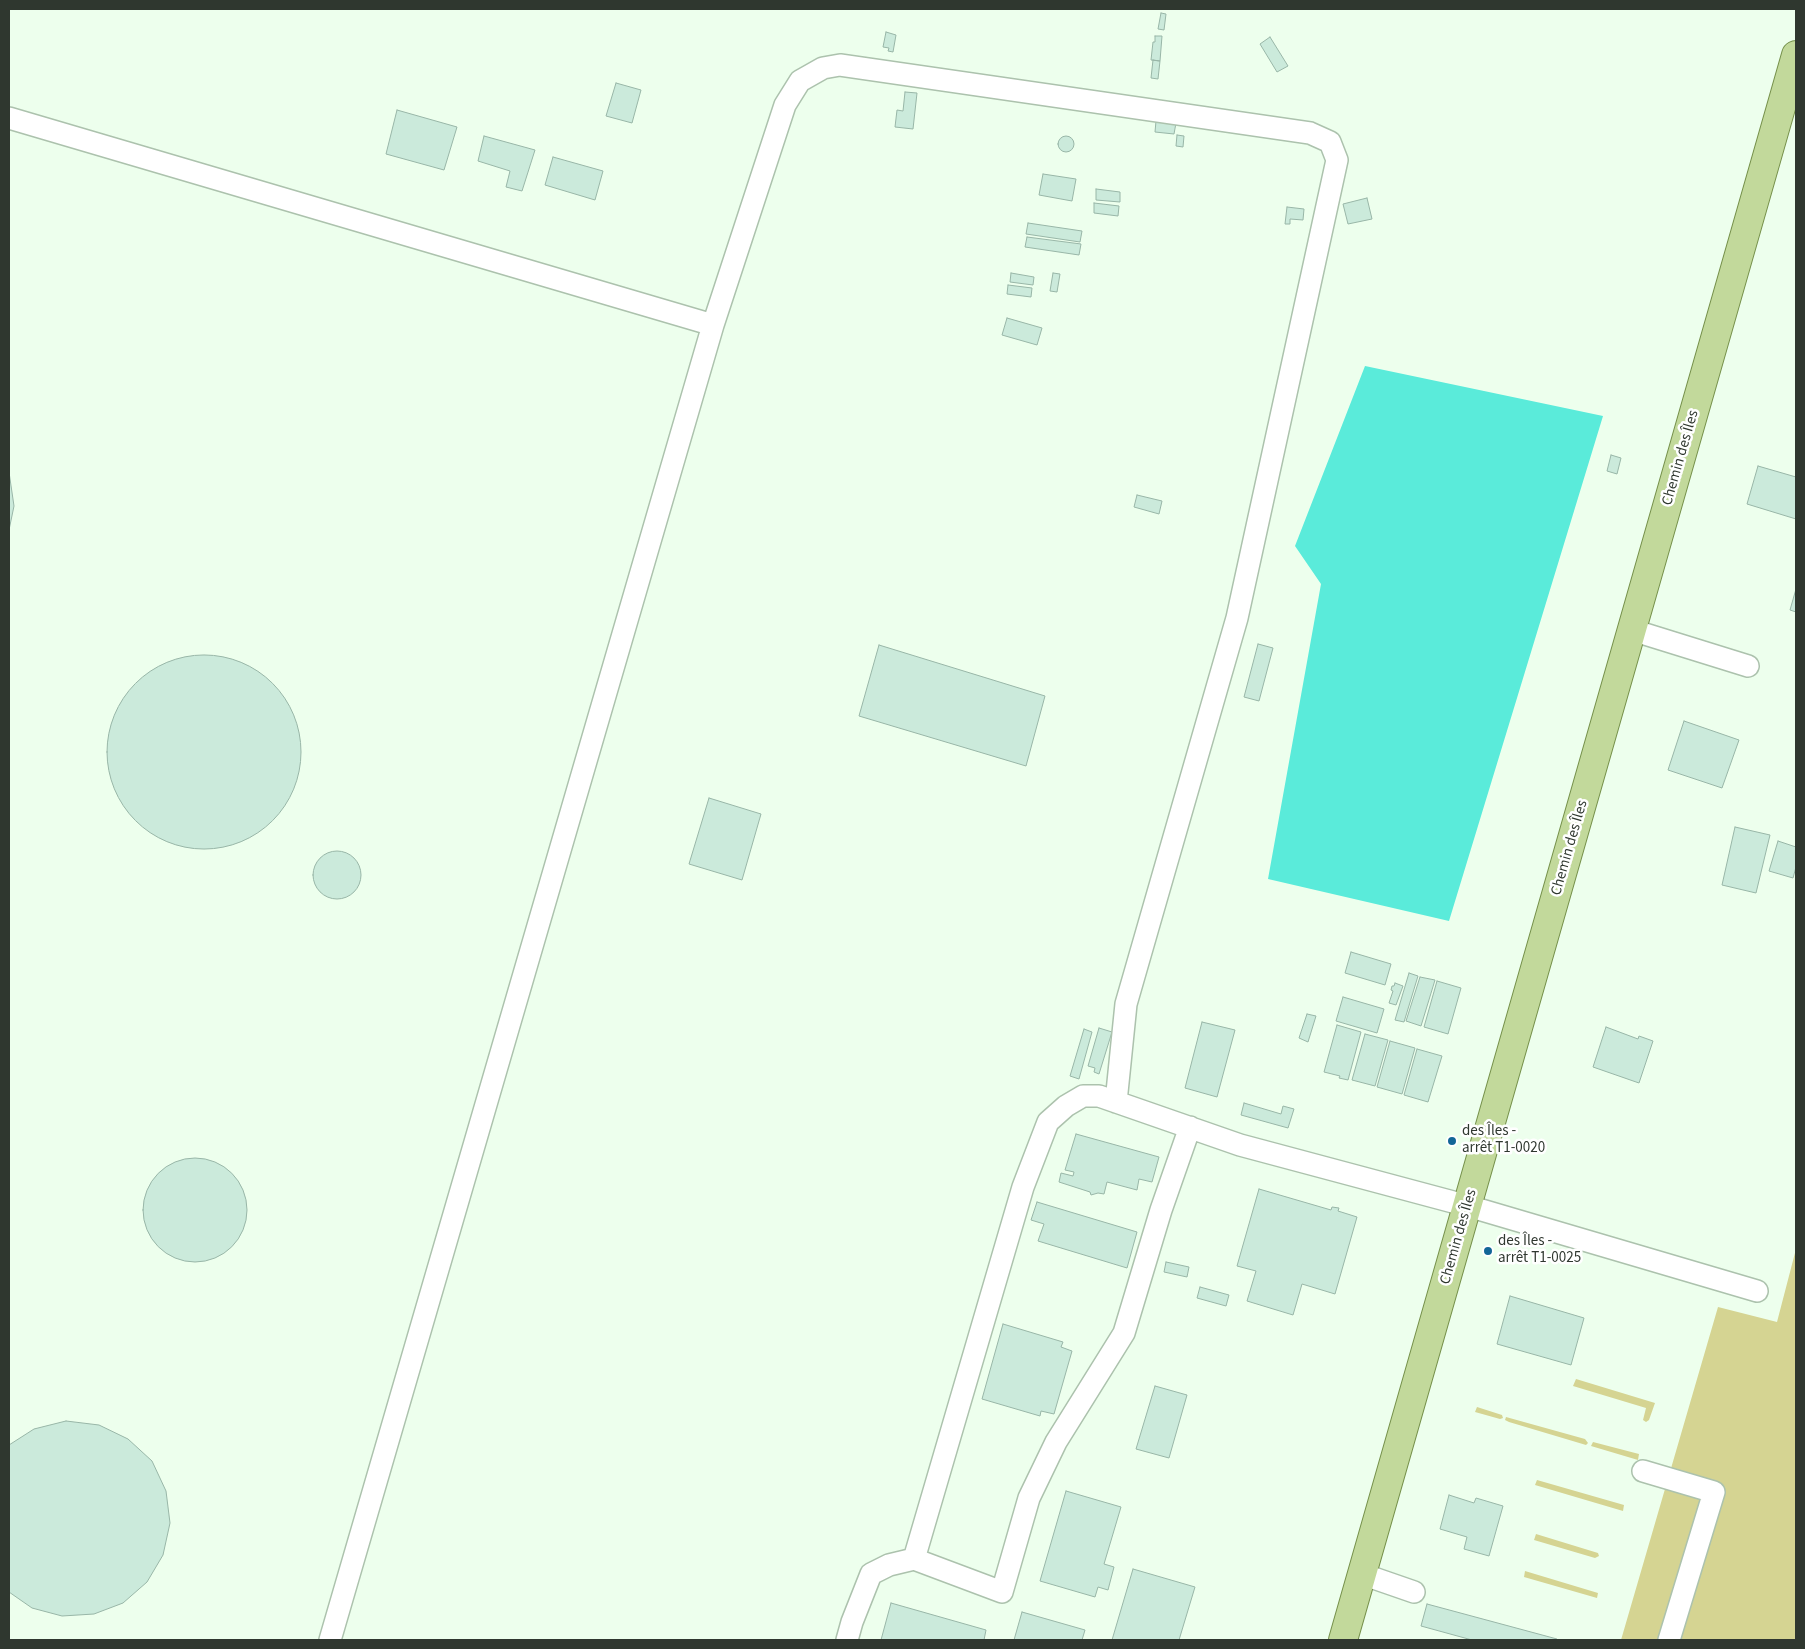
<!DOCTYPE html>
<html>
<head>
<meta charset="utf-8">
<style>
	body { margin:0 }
	#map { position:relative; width:1805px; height:1649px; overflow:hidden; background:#edffed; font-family:"Source Sans 3",sans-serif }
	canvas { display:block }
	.frame { position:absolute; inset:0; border:10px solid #2f372f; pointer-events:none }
</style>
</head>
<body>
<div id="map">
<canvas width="1805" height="1649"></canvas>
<div class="frame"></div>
</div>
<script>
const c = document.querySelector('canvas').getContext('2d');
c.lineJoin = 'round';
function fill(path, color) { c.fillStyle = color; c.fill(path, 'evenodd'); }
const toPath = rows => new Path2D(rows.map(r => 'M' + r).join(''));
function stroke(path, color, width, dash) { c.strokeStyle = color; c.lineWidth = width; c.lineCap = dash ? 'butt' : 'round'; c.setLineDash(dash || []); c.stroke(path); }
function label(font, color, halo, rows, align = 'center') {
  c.font = font + ' "Source Sans 3",sans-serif'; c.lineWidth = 5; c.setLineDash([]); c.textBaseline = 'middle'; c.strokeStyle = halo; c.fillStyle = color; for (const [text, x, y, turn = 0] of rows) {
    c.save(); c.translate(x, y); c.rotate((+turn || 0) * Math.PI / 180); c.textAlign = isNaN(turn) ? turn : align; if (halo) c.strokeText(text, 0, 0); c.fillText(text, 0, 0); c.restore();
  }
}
fill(toPath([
	[1796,1249,1796,1640,1621,1640,1718,1307,1777,1322],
	[1576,1379,1655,1403,1649,1420,1646,1422,1643,1420,1646,1408,1573,1386],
	[1477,1407,1502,1415,1503,1418,1500,1419,1475,1412],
	[1506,1417,1585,1439,1588,1443,1586,1445,1509,1422,1505,1420],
	[1593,1442,1639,1454,1638,1460,1591,1446],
	[1537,1480,1624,1505,1623,1511,1535,1485],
	[1536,1534,1598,1553,1599,1556,1595,1558,1534,1540],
	[1525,1571,1598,1593,1597,1598,1524,1577]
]), '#d5d492');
fill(toPath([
	[1365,366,1603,416,1449,921,1268,879,1321,584,1295,546]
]), '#5aebda');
const building = toPath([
	[1161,13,1166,14,1164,30,1158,29,1161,13],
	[886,32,896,35,893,52,888,51,889,48,883,47,886,32],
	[1155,36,1162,36,1160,61,1151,60,1153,42,1155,42,1155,36],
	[1270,37,1288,66,1277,72,1260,44,1270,37],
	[1153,60,1160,61,1158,79,1151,78,1153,60],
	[616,83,641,90,632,123,606,116,616,83],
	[905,92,917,93,913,129,895,127,897,110,903,111,905,92],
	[397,110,457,127,444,170,386,154,397,110],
	[1156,121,1176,123,1174,134,1155,132,1156,121],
	[1177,135,1184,136,1183,147,1176,146,1177,135],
	'1058 144a8 8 0 1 1 16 0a8 8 0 1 1-16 0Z',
	[484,136,535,150,522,191,506,187,510,171,478,161,484,136],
	[553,157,603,171,595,200,545,185,553,157],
	[1043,174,1076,179,1072,201,1039,195,1043,174],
	[1096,189,1120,192,1120,202,1096,200,1096,189],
	[1367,198,1372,219,1348,224,1343,204,1367,198],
	[1094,203,1119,206,1118,216,1094,213,1094,203],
	[1287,207,1304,209,1303,220,1290,219,1290,224,1285,224,1287,207],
	[1028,223,1082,231,1080,242,1026,234,1028,223],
	[1027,237,1081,244,1079,255,1025,247,1027,237],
	[1011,273,1034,277,1033,285,1010,282,1011,273],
	[1053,273,1060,274,1057,292,1050,291,1053,273],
	[1008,285,1032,288,1031,297,1007,294,1008,285],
	[1007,318,1042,328,1037,345,1002,335,1007,318],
	[1611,455,1621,458,1617,474,1607,471,1611,455],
	[1758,466,1796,477,1796,519,1747,504,1758,466],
	[9,472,14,506,9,530,9,472],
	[1137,495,1162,501,1159,514,1134,507,1137,495],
	[1796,589,1796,612,1790,610,1796,589],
	[1258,644,1273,648,1259,701,1244,697,1258,644],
	[879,645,1045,696,1026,766,859,716,879,645],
	'107 752a97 97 0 1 1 194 0a97 97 0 1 1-194 0Z',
	[1684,721,1739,740,1722,788,1668,770,1684,721],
	[709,798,761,814,742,880,689,864,709,798],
	[1735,827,1770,835,1756,893,1722,885,1735,827],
	[1778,841,1796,847,1796,867,1793,878,1769,871,1778,841],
	'313 875a24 24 0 1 1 48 0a24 24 0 1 1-48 0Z',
	[1351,952,1391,964,1385,985,1345,973,1351,952],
	[1409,973,1418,976,1404,1022,1395,1020,1409,973],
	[1420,977,1435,980,1421,1026,1406,1021,1420,977],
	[1437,981,1461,988,1448,1034,1424,1027,1437,981],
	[1395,983,1403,986,1396,1005,1389,1003,1393,991,1391,990,1392,986,1394,986,1395,983],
	[1343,997,1384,1009,1377,1033,1336,1021,1343,997],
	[1307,1014,1316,1016,1308,1042,1299,1038,1307,1014],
	[1202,1022,1235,1030,1217,1097,1185,1088,1202,1022],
	[1337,1025,1361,1032,1348,1080,1339,1078,1340,1076,1324,1072,1337,1025],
	[1606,1027,1638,1039,1639,1036,1653,1041,1639,1083,1593,1067,1606,1027],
	[1099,1028,1112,1032,1099,1074,1094,1072,1095,1068,1088,1066,1099,1028],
	[1084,1029,1092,1032,1079,1079,1070,1076,1084,1029],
	[1365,1034,1388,1040,1375,1086,1352,1080,1365,1034],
	[1390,1041,1415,1048,1402,1094,1377,1087,1390,1041],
	[1417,1049,1442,1056,1428,1102,1404,1095,1417,1049],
	[1244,1103,1281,1114,1283,1106,1294,1109,1288,1128,1241,1115,1244,1103],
	[1076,1134,1159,1157,1152,1182,1139,1179,1137,1190,1107,1182,1104,1194,1098,1193,1091,1195,1090,1192,1059,1182,1061,1173,1073,1176,1074,1172,1065,1170,1076,1134],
	'143 1210a52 52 0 1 1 104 0a52 52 0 1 1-104 0Z',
	[1259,1189,1331,1210,1332,1207,1339,1208,1338,1211,1357,1217,1335,1294,1302,1284,1293,1315,1247,1301,1256,1271,1237,1266,1259,1189],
	[1037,1202,1137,1232,1127,1268,1038,1241,1044,1224,1031,1220,1037,1202],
	[1166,1262,1189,1267,1187,1277,1164,1272,1166,1262],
	[1200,1287,1229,1295,1226,1306,1197,1298,1200,1287],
	[1510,1296,1584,1318,1571,1365,1497,1344,1510,1296],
	[1003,1324,1063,1342,1061,1347,1072,1351,1054,1414,1041,1411,1040,1416,982,1399,1003,1324],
	[1155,1386,1187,1395,1169,1458,1136,1449,1155,1386],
	[66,1421,99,1425,128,1439,152,1461,166,1491,170,1523,163,1555,147,1582,123,1603,94,1614,62,1616,32,1608,9,1592,9,1445,34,1429,66,1421],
	[1066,1491,1121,1507,1104,1564,1114,1567,1108,1590,1098,1587,1095,1597,1040,1581,1066,1491],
	[1449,1495,1474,1503,1476,1498,1503,1506,1489,1556,1464,1549,1467,1537,1440,1529,1449,1495],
	[1133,1569,1195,1587,1179,1640,1112,1640,1133,1569],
	[891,1603,986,1630,984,1640,881,1640,891,1603],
	[1427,1604,1557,1639,1557,1640,1472,1640,1421,1626,1427,1604],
	[1022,1612,1085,1630,1082,1640,1014,1640,1022,1612]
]);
fill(building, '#cbeadb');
stroke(building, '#98b6a7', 1);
const minor = toPath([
	[9,118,713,325],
	[1632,630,1748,666],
	[1643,1471,1714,1492,1669,1640],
	[914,1559,1002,1592,1029,1498,1056,1442,1124,1333,1161,1210,1190,1127],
	[1362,1574,1414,1592],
	[330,1640,713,325,785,105,800,81,823,68,840,65,1310,133,1330,142,1337,160,1237,618,1126,1004,1116,1102],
	[847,1640,852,1622,871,1574,889,1565,914,1559,1023,1187,1048,1122,1066,1106,1083,1096,1099,1096,1240,1145,1468,1206,1757,1291]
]);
const major = toPath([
	[1343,1640,1796,55]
]);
stroke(minor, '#acc2ad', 24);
stroke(major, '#75904a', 30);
stroke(minor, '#fff', 21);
stroke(major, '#c2d99b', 28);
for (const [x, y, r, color] of [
	[1452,1141,5,"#126697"],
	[1488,1251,5,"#126697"]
]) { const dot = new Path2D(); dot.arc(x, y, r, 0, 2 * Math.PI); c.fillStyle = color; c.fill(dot); stroke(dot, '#fff', 2); }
label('15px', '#2f372f', '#fff', [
	["Chemin des Îles",1681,458,-74],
	["Chemin des Îles",1570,848,-74],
	["Chemin des Îles",1459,1237,-74]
]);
label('15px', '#2f372f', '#fff', [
	["des Îles -",1462,1132],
	["arrêt T1-0020",1462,1149],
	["des Îles -",1498,1242],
	["arrêt T1-0025",1498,1259]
], 'left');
</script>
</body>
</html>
